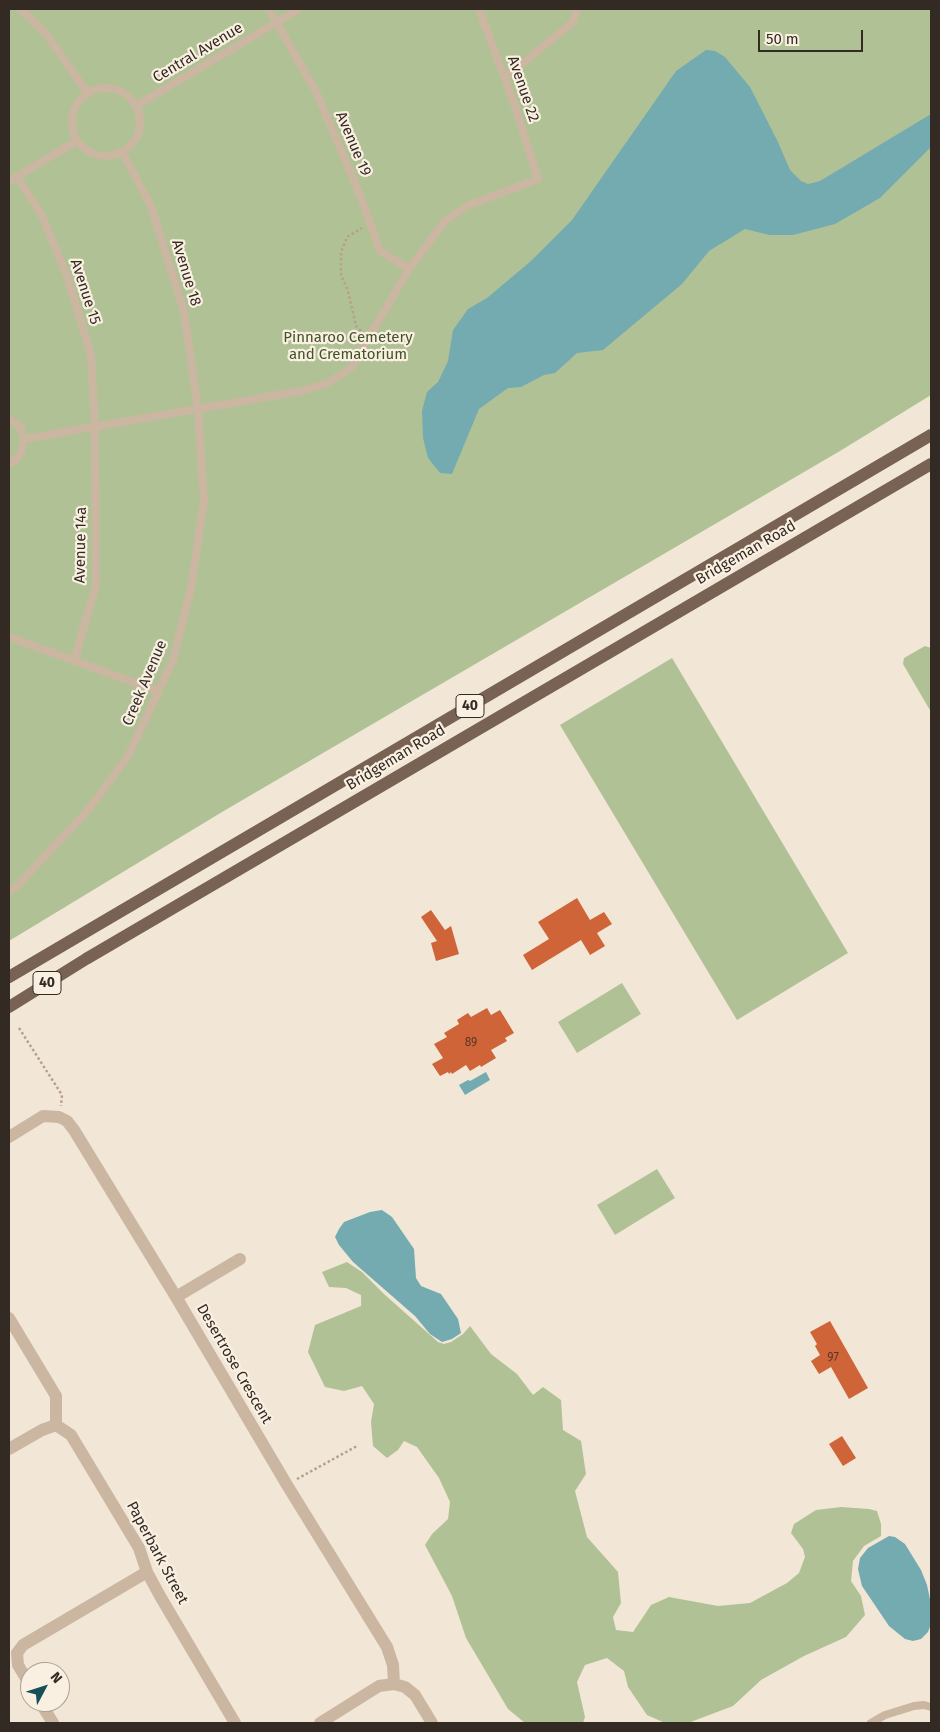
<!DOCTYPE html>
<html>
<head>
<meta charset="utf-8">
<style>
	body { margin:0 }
	#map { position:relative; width:940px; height:1732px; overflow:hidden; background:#f2e6d6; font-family:"Fira Sans",sans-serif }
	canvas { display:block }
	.frame { position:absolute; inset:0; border:10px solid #342a24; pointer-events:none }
	.north { position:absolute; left:20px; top:1662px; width:50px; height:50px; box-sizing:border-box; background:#faf0e2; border:1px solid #aba196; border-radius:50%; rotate:50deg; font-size:14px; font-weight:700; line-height:20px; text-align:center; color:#342a24 }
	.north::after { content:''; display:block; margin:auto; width:18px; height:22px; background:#185058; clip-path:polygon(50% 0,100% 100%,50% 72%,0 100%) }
	.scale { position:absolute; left:758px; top:30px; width:105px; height:22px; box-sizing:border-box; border:2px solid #342a24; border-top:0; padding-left:6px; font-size:15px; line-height:18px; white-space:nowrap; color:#342a24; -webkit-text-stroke:4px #faf0e2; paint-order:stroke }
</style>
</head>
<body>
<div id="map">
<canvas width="940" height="1732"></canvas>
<div class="frame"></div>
<div class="north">N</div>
<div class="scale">50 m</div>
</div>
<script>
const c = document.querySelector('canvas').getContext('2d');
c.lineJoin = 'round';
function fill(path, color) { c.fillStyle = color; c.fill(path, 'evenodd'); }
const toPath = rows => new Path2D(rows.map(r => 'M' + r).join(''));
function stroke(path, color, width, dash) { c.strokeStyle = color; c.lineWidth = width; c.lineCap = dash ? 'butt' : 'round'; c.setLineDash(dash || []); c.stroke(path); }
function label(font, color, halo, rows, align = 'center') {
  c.font = font + ' "Fira Sans",sans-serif'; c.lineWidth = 4.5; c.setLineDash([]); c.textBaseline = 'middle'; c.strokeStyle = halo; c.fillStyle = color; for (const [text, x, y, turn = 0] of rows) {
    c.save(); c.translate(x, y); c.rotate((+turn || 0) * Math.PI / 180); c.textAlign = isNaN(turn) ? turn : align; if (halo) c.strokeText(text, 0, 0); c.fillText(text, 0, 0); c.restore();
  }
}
fill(toPath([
	[9,9,931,9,931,395,840,451,222,812,9,941],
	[925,646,931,648,931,712,903,664,904,658],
	[672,658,848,953,737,1020,560,725],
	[622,983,641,1014,577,1053,558,1022],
	[657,1169,675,1198,615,1235,597,1205],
	[347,1262,362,1272,384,1294,438,1342,444,1344,451,1342,463,1334,470,1326,491,1354,517,1374,533,1395,543,1387,561,1400,563,1430,581,1441,586,1474,575,1491,587,1537,618,1572,621,1603,613,1617,616,1630,633,1632,651,1605,669,1597,718,1606,750,1603,787,1583,799,1573,805,1557,803,1549,791,1533,794,1524,816,1510,841,1507,869,1509,877,1511,881,1524,881,1536,864,1546,853,1561,851,1581,861,1596,865,1615,846,1637,804,1656,761,1680,733,1706,688,1723,665,1723,647,1715,628,1687,624,1671,607,1658,585,1665,577,1682,585,1717,583,1723,525,1723,508,1709,466,1638,452,1596,425,1545,432,1534,448,1519,450,1502,439,1478,417,1447,404,1441,398,1450,387,1458,373,1446,371,1422,374,1404,362,1386,344,1391,325,1387,308,1352,315,1325,361,1306,361,1295,346,1288,329,1287,322,1272]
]), '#b0c295');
fill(toPath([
	[706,50,715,51,725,57,750,87,778,142,790,170,801,181,808,184,820,181,931,114,931,147,880,198,835,224,793,235,769,235,745,229,709,251,682,284,603,350,577,353,555,373,544,375,521,387,508,388,479,409,452,474,440,473,428,458,423,438,422,411,427,392,438,382,448,361,453,330,468,309,487,298,531,261,572,220,676,71],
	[486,1072,490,1080,465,1095,459,1085,468,1080,470,1081],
	[382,1210,392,1217,414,1249,416,1278,421,1286,441,1294,458,1319,461,1333,452,1339,442,1342,430,1334,415,1316,353,1262,339,1245,335,1237,339,1229,344,1222,370,1212],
	[889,1536,895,1537,905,1544,921,1570,927,1585,931,1604,931,1624,928,1632,921,1639,913,1641,905,1639,889,1626,862,1586,858,1569,860,1558,868,1548]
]), '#73abb1');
fill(toPath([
	[577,898,590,920,604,912,612,924,597,933,605,946,590,955,581,940,532,970,523,955,549,939,538,922],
	[431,910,445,930,451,926,459,954,436,961,431,943,437,941,421,917],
	[487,1008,491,1015,500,1010,514,1033,505,1038,507,1041,491,1050,496,1058,481,1067,480,1065,470,1071,466,1065,452,1074,451,1072,449,1074,448,1072,440,1076,432,1064,443,1058,434,1044,447,1037,444,1033,459,1024,457,1020,468,1013,471,1017],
	[830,1321,868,1388,849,1399,831,1367,819,1374,811,1361,820,1355,815,1346,817,1344,810,1332],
	[842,1436,856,1458,843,1466,829,1444]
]), '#ce6437');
stroke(toPath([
	[361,331,356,326,348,291,341,275,341,252,347,237,362,228],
	[19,1028,62,1095,61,1106],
	[297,1479,357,1446]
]), '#b6a08b', 2.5, [2.5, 2.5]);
stroke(toPath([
	[21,9,47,35,88,94],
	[269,9,317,94,360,195,380,251,409,269],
	[505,78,573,22,577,9],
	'72 122a34 34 0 1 1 68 0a34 34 0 1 1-68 0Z',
	[136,106,299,9],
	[17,176,42,216,67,276,91,355,95,427,96,585,74,661],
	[9,181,77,141],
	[9,419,20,426,24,439,21,453,14,461,9,463],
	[24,439,301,391,328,383,351,368,409,269,445,221,467,206,538,179,515,106,479,9],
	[9,637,158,691],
	[9,892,20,883,89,809,128,756,173,660,191,588,204,501,198,409,184,312,151,206,123,153],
	[871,1723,885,1715,914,1706,924,1705,931,1707]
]), '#cbb6a1', 8);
stroke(toPath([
	[9,1137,43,1116,59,1117,67,1121,74,1130,176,1297,287,1485,387,1647,393,1665,394,1684],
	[176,1297,240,1259],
	[9,1318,56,1396,56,1425],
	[9,1449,42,1430,56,1425,71,1435,139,1548,147,1572,160,1596,235,1723],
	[30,1685,18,1665,17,1653,23,1645,147,1572],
	[40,1702,53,1723],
	[320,1723,379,1686,394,1684,405,1687,415,1695,432,1723]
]), '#cbb6a1', 12);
stroke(toPath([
	[9,977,931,435],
	[9,1007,86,959,931,464]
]), '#786254', 12);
label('12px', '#5a3829', null, [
	["89",471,1043],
	["97",833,1358]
]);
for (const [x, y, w] of [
	[470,706,28],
	[47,983,28]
]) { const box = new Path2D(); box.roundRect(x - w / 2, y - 11.5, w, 23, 4); c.fillStyle = '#faf0e2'; c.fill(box); stroke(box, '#342a24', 1); }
label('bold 14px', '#342a24', null, [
	["40",470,706],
	["40",47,983]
]);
label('15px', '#342a24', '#faf0e2', [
	["Central Avenue",198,53,-31],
	["Avenue 22",523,89,71],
	["Avenue 19",353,144,67],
	["Avenue 18",186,273,73],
	["Avenue 15",85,292,72],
	["Avenue 14a",81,545,-89],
	["Bridgeman Road",746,553,-30],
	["Creek Avenue",145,683,-67],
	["Bridgeman Road",396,758,-31],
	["Desertrose Crescent",234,1364,60],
	["Paperbark Street",157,1553,62]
]);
label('15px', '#415427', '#faf0e2', [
	["Pinnaroo Cemetery",348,338],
	["and Crematorium",348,355]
]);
</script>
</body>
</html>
